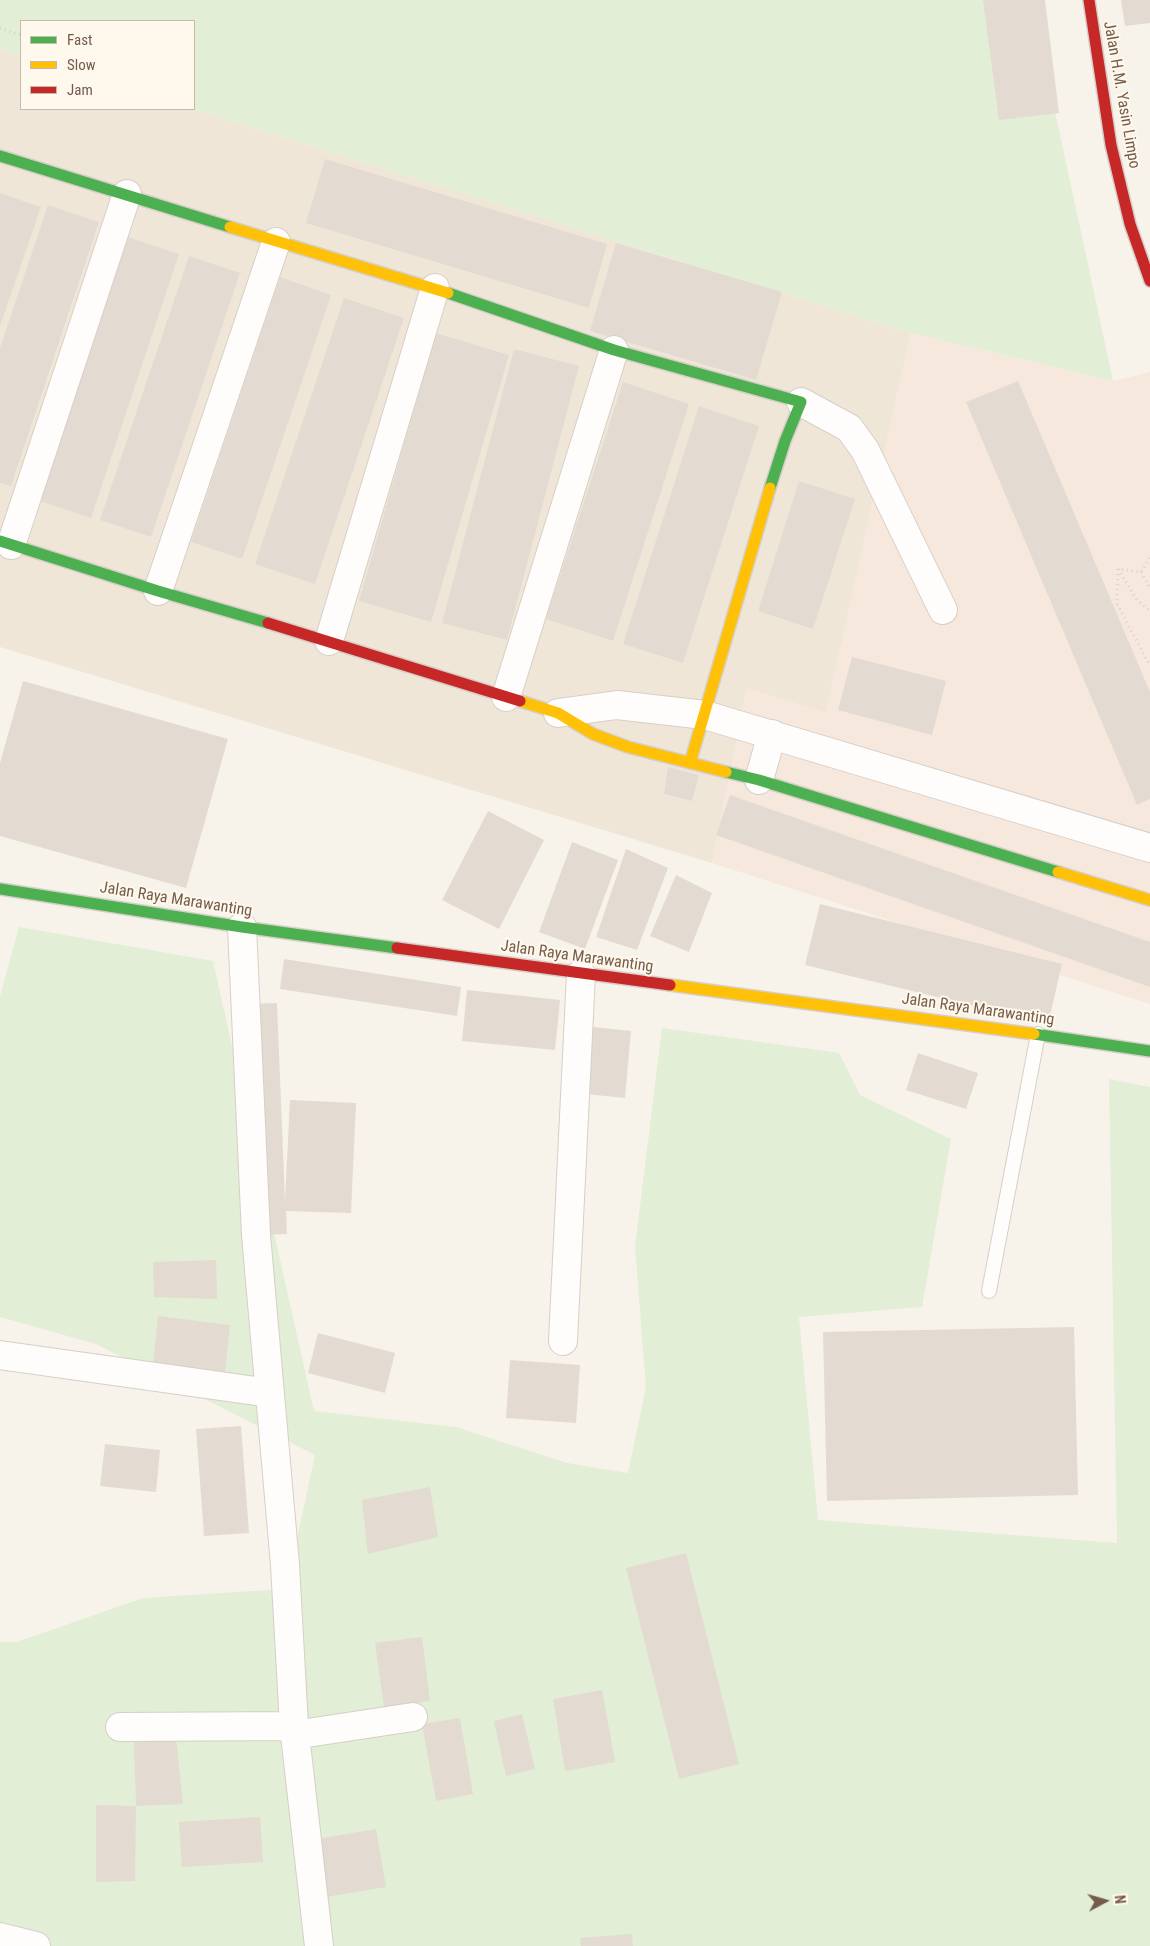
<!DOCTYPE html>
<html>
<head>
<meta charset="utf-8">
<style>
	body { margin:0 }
	#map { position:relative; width:1150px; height:1946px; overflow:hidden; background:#f7f3ea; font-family:"Roboto Condensed",sans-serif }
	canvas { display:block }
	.legend { position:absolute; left:20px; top:20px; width:175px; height:90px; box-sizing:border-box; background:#fff8ec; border:1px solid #c8baab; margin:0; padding:6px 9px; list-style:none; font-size:15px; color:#755c4a }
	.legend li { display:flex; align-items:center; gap:10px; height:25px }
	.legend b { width:25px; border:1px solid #c8baab }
	.north { position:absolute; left:1080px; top:1876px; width:50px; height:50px; -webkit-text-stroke:4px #fff8ec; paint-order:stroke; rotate:84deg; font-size:14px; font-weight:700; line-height:20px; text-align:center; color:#755c4a }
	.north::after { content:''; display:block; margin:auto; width:18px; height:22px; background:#755c4a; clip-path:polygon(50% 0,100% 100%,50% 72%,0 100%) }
</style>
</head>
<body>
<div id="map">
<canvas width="1150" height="1946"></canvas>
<ul class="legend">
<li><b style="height:6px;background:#4caf50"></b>Fast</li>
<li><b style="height:6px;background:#ffc107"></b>Slow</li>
<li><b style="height:6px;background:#c62828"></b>Jam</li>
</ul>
<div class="north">N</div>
</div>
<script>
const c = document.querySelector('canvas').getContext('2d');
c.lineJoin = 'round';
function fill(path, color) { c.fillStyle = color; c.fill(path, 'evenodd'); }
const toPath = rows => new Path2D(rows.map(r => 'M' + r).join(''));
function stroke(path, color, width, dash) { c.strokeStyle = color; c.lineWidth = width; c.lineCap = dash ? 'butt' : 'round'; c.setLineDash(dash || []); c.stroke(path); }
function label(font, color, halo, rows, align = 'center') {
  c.font = font + ' "Roboto Condensed",sans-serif'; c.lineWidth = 4; c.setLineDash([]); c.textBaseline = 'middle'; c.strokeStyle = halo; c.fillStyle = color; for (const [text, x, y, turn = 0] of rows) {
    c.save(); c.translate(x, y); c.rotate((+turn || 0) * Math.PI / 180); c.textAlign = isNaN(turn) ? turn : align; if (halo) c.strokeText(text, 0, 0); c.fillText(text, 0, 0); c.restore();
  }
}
fill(toPath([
	[0,49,21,55,21,109,192,109,911,333,826,713,747,689,712,863,0,647]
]), '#f0e6d8');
fill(toPath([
	[911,333,1113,381,1150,372,1150,1004,712,863,747,688,826,713]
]), '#f7e8de');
fill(toPath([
	[0,0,1031,0,1113,381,911,333,192,109,194,21,21,21,21,55,0,49],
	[19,927,213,961,314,1411,456,1427,567,1463,628,1473,646,1387,635,1247,662,1028,839,1053,860,1095,951,1139,922,1307,799,1317,818,1520,1117,1543,1109,1079,1150,1087,1150,1946,0,1946,0,1642,17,1642,143,1598,286,1589,315,1455,96,1344,0,1317,0,996]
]), '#e2eed5');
fill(toPath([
	[983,0,1045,0,1059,113,999,120],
	[1121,0,1150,0,1150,23,1125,26],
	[325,159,607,244,589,308,306,223],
	[0,193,41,207,0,326],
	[48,205,99,222,11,486,0,483,0,348],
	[128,237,179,254,91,518,40,501],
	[616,243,782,292,756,380,590,331],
	[189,256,240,273,151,537,100,520],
	[280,277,331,295,242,559,191,542],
	[344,298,404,318,315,584,255,564],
	[436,333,509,355,431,622,359,601],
	[514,349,579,366,507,640,442,623],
	[1018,381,1150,692,1150,799,1137,805,966,402],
	[623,382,689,404,613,641,546,619],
	[699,406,759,426,683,663,623,644],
	[799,481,855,499,813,629,758,611],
	[852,657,946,681,932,735,838,710],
	[23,681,228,739,186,888,0,836,0,763],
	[668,767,699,775,692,801,664,794],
	[730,795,1150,942,1150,987,716,835],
	[488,811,544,840,499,929,442,900],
	[572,842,618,860,585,949,539,932],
	[626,849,668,868,637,950,596,937],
	[676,875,712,893,689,952,650,936],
	[820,904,1062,964,1048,1024,805,965],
	[284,959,461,987,457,1016,280,989],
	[467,990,560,1000,555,1050,462,1041],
	[277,1003,285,1202,290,1100,356,1103,351,1213,286,1211,287,1234,258,1235,248,1004],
	[592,1027,631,1031,625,1098,585,1094],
	[918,1053,978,1073,966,1109,906,1090],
	[216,1260,217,1299,154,1297,153,1262],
	[158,1316,230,1325,225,1372,153,1364],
	[1074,1327,1078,1495,827,1501,823,1332],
	[318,1333,395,1353,385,1393,308,1373],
	[510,1360,580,1365,576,1423,506,1418],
	[241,1426,249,1533,204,1536,196,1429],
	[105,1444,160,1450,156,1492,100,1486],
	[430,1487,438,1537,368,1554,362,1500],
	[686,1553,739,1764,679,1779,626,1568],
	[422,1637,430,1701,384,1707,375,1643],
	[602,1690,615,1762,565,1771,553,1699],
	[522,1714,535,1769,506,1776,494,1721],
	[460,1718,473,1794,436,1801,422,1724],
	[176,1738,183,1804,136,1806,134,1742],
	[96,1805,136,1806,135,1881,96,1882],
	[260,1817,263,1862,182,1867,179,1822],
	[376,1829,386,1887,326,1897,316,1839],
	[632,1934,633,1946,581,1946,580,1938]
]), '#e3dbd2');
const lane = toPath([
	[989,1291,1038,1034]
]);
const street = toPath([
	[801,402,849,428,865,450,943,610],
	[11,545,127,194],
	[158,591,276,242],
	[329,641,435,288],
	[506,697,614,350],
	[558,713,617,705,705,715,1150,848],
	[759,780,772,734],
	[563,1341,581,974],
	[0,1355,270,1393],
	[294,1726,319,1946],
	[120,1727,294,1726,285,1565,256,1235,242,927],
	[294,1735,413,1717],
	[0,1937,36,1946]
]);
const fast = toPath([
	[0,156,230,227],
	[448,293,614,350,801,402,785,441,770,488],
	[0,541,158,591,268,623],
	[726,772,759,780,1058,872],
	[0,889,242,927,397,948],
	[1034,1034,1150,1051]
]);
const slow = toPath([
	[230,227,448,293],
	[520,701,558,713,593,734,628,747,726,772],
	[690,763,770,488],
	[1058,872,1150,900],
	[670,985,1034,1034]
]);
const jam = toPath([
	[1089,0,1111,145,1130,224,1150,281],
	[268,623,520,701],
	[397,948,670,985]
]);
stroke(lane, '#d6cfc7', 16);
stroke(street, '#d6cfc7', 30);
stroke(fast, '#d6cfc7', 14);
stroke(slow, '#d6cfc7', 14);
stroke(jam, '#d6cfc7', 14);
stroke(toPath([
	[0,28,21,35],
	[1150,558,1141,572,1118,569,1117,604,1150,666],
	[1118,569,1137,600,1150,611],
	[1141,572,1150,588]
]), '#d8d1cb', 3, [1, 4]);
stroke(lane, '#fefdfc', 14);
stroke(street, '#fefdfc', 28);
stroke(fast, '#4caf50', 11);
stroke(slow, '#ffc107', 11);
stroke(jam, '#c62828', 11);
label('16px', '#755c4a', '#fff8ec', [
	["Jalan H.M. Yasin Limpo",1121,95,80],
	["Jalan Raya Marawanting",176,900,9],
	["Jalan Raya Marawanting",577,957,8],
	["Jalan Raya Marawanting",978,1010,8]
]);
</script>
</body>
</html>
